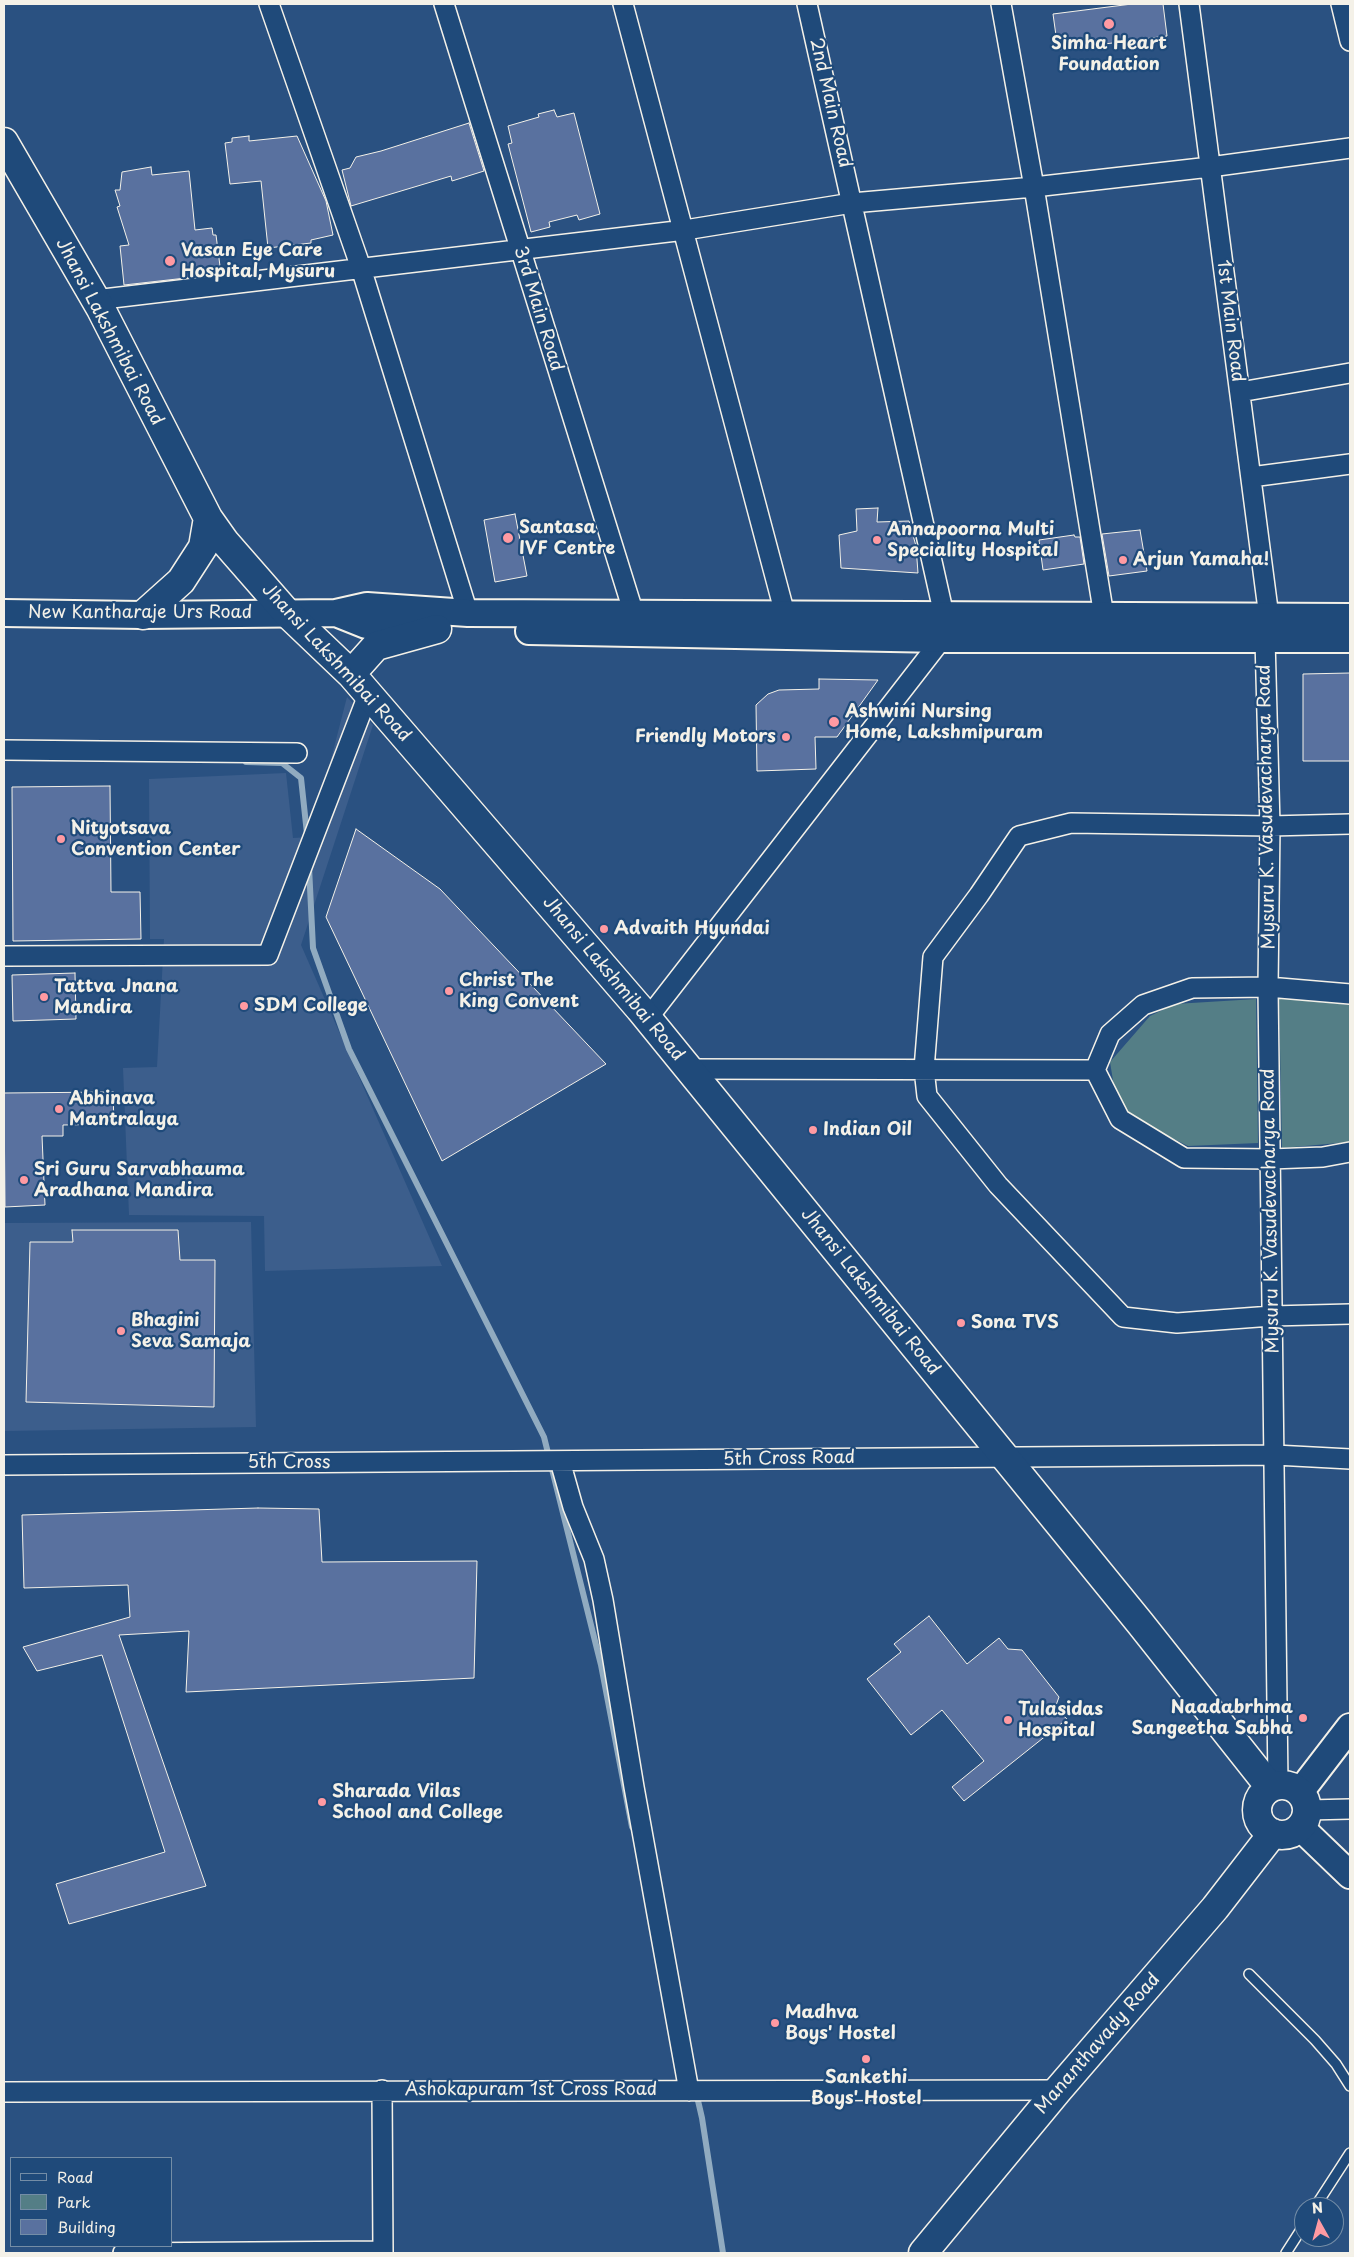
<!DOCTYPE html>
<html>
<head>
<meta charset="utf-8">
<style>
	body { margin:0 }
	#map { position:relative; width:1354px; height:2257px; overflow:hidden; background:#2a5181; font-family:"Playpen Sans",sans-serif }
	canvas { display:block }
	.frame { position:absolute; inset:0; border:5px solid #f4f1e8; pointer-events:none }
	.legend { position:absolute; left:10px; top:2157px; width:162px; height:90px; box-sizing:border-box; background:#1f4a7a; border:1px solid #748da6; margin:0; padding:6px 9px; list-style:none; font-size:15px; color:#f4f1e8 }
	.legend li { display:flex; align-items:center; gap:10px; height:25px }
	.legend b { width:25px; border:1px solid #748da6 }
	.north { position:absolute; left:1294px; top:2197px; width:50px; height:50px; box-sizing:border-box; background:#1f4a7a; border:1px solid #748da6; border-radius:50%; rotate:353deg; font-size:14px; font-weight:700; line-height:20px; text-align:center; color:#f4f1e8 }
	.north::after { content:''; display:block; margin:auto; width:18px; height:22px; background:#ff9aa2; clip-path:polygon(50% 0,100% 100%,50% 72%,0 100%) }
</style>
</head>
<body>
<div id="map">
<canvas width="1354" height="2257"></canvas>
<div class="frame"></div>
<ul class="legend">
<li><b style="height:6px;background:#1f4a7a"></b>Road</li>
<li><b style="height:14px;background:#547e86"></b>Park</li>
<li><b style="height:14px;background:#59719f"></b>Building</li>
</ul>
<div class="north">N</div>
</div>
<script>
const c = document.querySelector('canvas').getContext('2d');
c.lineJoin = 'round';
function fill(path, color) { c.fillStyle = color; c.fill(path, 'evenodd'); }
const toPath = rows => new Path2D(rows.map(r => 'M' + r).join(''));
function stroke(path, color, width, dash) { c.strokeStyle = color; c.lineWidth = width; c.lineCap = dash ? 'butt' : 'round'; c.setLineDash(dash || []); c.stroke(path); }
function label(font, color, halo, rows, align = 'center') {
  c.font = font + ' "Playpen Sans",sans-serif'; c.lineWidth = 4.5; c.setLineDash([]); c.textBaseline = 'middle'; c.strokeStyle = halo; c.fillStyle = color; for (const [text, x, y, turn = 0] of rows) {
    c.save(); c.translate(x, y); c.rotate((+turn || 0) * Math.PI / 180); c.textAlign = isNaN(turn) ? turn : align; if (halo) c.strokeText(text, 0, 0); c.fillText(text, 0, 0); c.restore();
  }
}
fill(toPath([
	[347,697,373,725,301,945,442,1266,265,1271,264,1216,129,1215,123,1068,157,1067,164,939,150,939,149,779,286,773,293,838,311,837],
	[251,1222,256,1427,4,1431,4,1223]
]), '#3c5e8c');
fill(toPath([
	[1279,998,1350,1005,1350,1142,1282,1148],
	[1256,999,1258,1143,1188,1146,1154,1129,1117,1105,1110,1062,1150,1016,1175,1004]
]), '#547e86');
stroke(toPath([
	[246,762,282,763,301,778,307,834],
	[309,867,313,948,349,1049,544,1437,601,1665,632,1827],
	[696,2092,702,2118,723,2253]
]), '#91abc0', 6);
const building = toPath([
	[1132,4,1163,4,1167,36,1058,50,1053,14,1132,4],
	[554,110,557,117,574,113,600,214,579,220,577,215,549,222,550,227,531,232,508,144,512,143,508,126,539,117,538,114,554,110],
	[469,123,484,171,452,181,451,176,351,206,342,170,350,168,356,157,381,151,469,123],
	[249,136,249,141,297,136,326,201,333,235,311,240,311,243,268,248,261,181,230,184,225,143,232,142,232,138,249,136],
	[151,167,152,175,189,171,195,230,212,228,213,235,216,235,221,274,124,285,120,246,129,245,117,207,120,206,115,190,120,190,122,172,151,167],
	[878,508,877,522,909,521,916,546,918,573,841,568,839,535,857,531,856,509,878,508],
	[515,514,527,576,495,582,484,520,515,514],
	[1140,530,1147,571,1109,576,1102,534,1140,530],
	[1074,535,1075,537,1080,537,1084,564,1043,570,1039,540,1074,535],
	[1350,673,1350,761,1303,761,1303,674,1350,673],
	[819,679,878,680,837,737,815,737,816,769,757,771,756,705,768,694,779,690,819,689,819,679],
	[110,786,111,892,140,892,141,939,13,941,12,787,110,786],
	[356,829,440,889,606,1064,442,1161,326,917,356,829],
	[75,973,76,1019,13,1021,12,975,75,973],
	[113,1092,114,1124,63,1125,63,1136,42,1136,45,1205,5,1207,4,1093,113,1092],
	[72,1230,178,1230,180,1260,215,1260,214,1407,26,1402,30,1242,73,1242,72,1230],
	[258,1508,319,1509,322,1562,477,1561,474,1678,186,1692,189,1631,119,1635,206,1886,69,1924,56,1884,165,1852,102,1655,37,1671,23,1647,130,1617,128,1585,24,1588,22,1515,258,1508],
	[929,1616,967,1664,999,1638,1008,1649,1022,1650,1059,1697,1055,1708,1067,1719,964,1801,952,1787,984,1761,942,1710,911,1735,867,1679,901,1652,894,1644,929,1616]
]);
fill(building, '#59719f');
stroke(building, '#f4f1e8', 1);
const lane = toPath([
	[1249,1974,1315,2040,1336,2064,1350,2086],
	[1315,2207,1350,2153],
	[1286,2253,1304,2225]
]);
const street = toPath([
	[269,4,361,268,468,613],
	[444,4,634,614],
	[623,4,785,614],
	[1001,4,1034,187,1104,616],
	[1189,4,1269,617,1265,639,1270,826,1268,987,1278,1784],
	[1341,4,1350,41],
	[95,300,685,230,852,203,1034,187,1210,167,1350,148],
	[1240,392,1350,373],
	[1251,477,1350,464],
	[4,750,297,753],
	[1350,824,1270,826,1071,823,1019,836,979,895,933,957,924,1069,927,1096,998,1185,1123,1317,1177,1323,1272,1316,1350,1314],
	[4,956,268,955,368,695],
	[1350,994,1268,987,1192,988,1143,1005,1110,1034,1095,1070,1120,1119,1184,1158,1271,1159,1323,1157,1350,1152],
	[648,1018,942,639,944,615,807,4],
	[688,1069,1095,1070],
	[560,1461,573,1507,594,1559,603,1600,634,1787,689,2091],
	[4,1465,1275,1455,1350,1459],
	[1308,1810,1350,1809],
	[382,2090,383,2253],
	[4,2092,1058,2090],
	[123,2253,383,2251]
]);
const secondary = toPath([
	[4,613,143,615,336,613,367,606,468,613,1350,617],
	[336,613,366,625,430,629],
	[529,631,942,639,1350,639],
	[1300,1792,1350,1727],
	[1300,1827,1350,1875]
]);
const primary = toPath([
	[4,142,101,309,208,518,225,542,287,613,351,674,640,1009,1140,1623,1270,1787],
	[143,615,181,581,203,547,208,518],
	[351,674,376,646,437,629],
	'1257 1810a25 25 0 1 1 50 0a25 25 0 1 1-50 0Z',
	[923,2253,1058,2090,1215,1908,1273,1833]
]);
stroke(lane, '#f4f1e8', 12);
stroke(street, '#f4f1e8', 22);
stroke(secondary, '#f4f1e8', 30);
stroke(primary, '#f4f1e8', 31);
stroke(lane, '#1f4a7a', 9);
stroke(street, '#1f4a7a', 19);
stroke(secondary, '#1f4a7a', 26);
stroke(primary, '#1f4a7a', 28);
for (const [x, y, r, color] of [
	[1109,24,6,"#ff9aa2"],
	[170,261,6,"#ff9aa2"],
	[508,538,6,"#ff9aa2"],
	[877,540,5,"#ff9aa2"],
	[1123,560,5,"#ff9aa2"],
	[834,722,6,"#ff9aa2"],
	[786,737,5,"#ff9aa2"],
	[61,839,5,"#ff9aa2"],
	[604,929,5,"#ff9aa2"],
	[449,991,5,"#ff9aa2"],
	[44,997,5,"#ff9aa2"],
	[244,1006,5,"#ff9aa2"],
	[59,1109,5,"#ff9aa2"],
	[813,1130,5,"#ff9aa2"],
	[24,1180,5,"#ff9aa2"],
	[961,1323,5,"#ff9aa2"],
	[121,1331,5,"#ff9aa2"],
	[1303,1718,5,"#ff9aa2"],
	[1008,1720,5,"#ff9aa2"],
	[322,1802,5,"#ff9aa2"],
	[775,2023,5,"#ff9aa2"],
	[866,2059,5,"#ff9aa2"]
]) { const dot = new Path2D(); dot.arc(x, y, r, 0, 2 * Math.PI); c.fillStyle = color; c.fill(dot); stroke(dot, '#1f4a7a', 2); }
label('bold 18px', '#f4f1e8', '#1f4a7a', [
	["Simha Heart",1109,44,"center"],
	["Foundation",1109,65,"center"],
	["Vasan Eye Care",181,251],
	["Hospital, Mysuru",181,272],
	["Santasa",519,528],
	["IVF Centre",519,549],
	["Annapoorna Multi",887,530],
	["Speciality Hospital",887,551],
	["Arjun Yamaha!",1133,560],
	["Ashwini Nursing",845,712],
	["Home, Lakshmipuram",845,733],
	["Friendly Motors",776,737,"right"],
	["Nityotsava",71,829],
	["Convention Center",71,850],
	["Advaith Hyundai",614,929],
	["Christ The",459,981],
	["King Convent",459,1002],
	["Tattva Jnana",54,987],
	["Mandira",54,1008],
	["SDM College",254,1006],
	["Abhinava",69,1099],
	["Mantralaya",69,1120],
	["Indian Oil",823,1130],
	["Sri Guru Sarvabhauma",34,1170],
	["Aradhana Mandira",34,1191],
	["Bhagini",131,1321],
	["Seva Samaja",131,1342],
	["Sona TVS",971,1323],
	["Naadabrhma",1293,1708,"right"],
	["Sangeetha Sabha",1293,1729,"right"],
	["Tulasidas",1018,1710],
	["Hospital",1018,1731],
	["Sharada Vilas",332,1792],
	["School and College",332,1813],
	["Madhva",785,2013],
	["Boys' Hostel",785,2034],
	["Sankethi",866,2078,"center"],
	["Boys' Hostel",866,2099,"center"]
], 'left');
label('18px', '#f4f1e8', '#1f4a7a', [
	["2nd Main Road",830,103,77],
	["3rd Main Road",538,309,73],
	["1st Main Road",1230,321,83],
	["Jhansi Lakshmibai Road",109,332,62],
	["New Kantharaje Urs Road",140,613],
	["Jhansi Lakshmibai Road",336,663,47],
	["Mysuru K. Vasudevacharya Road",1267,807,-91],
	["Jhansi Lakshmibai Road",613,979,50],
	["Mysuru K. Vasudevacharya Road",1271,1211,-91],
	["Jhansi Lakshmibai Road",870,1292,51],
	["5th Cross Road",789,1459,-1],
	["5th Cross",289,1463],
	["Mananthavady Road",1098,2044,-49],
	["Ashokapuram 1st Cross Road",531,2090]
]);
</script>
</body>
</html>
